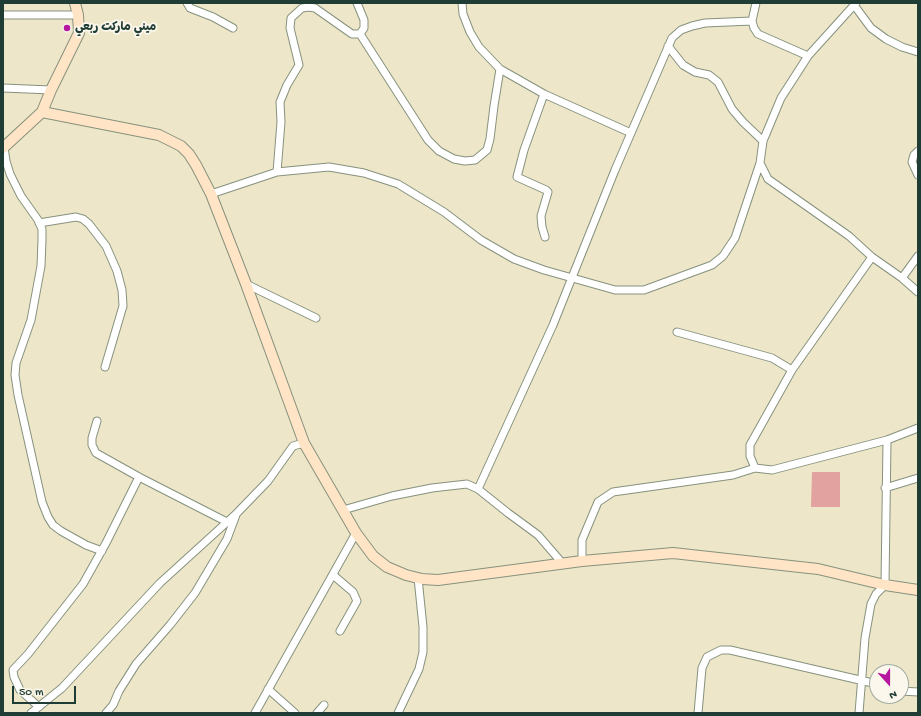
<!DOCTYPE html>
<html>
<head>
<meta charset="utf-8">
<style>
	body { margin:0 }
	#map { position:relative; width:921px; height:716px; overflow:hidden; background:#eee6c8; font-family:"Gochi Hand",sans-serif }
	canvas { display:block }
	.frame { position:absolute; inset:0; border:4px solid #1f3d34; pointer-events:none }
	.north { position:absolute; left:869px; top:664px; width:40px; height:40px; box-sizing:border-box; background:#fbf7ec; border:1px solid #a3ada2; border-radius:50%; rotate:159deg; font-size:11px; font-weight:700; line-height:16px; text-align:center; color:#1f3d34 }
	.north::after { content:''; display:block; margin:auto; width:14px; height:18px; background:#b5179e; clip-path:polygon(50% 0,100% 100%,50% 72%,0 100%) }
	.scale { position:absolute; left:12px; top:686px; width:64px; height:18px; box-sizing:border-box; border:2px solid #1f3d34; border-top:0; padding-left:5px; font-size:12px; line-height:14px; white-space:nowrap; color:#1f3d34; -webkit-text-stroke:3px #fbf7ec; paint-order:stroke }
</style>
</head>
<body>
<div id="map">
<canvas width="921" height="716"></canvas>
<div class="frame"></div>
<div class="north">N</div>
<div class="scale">50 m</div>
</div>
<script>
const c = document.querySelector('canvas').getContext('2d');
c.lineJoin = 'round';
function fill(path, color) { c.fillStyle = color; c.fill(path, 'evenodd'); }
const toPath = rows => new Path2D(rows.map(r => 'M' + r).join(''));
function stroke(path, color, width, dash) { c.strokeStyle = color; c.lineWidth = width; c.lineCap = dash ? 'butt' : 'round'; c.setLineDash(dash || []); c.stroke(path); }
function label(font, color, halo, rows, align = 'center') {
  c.font = font + ' "Gochi Hand","Playpen Sans Arabic",sans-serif'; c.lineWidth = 3.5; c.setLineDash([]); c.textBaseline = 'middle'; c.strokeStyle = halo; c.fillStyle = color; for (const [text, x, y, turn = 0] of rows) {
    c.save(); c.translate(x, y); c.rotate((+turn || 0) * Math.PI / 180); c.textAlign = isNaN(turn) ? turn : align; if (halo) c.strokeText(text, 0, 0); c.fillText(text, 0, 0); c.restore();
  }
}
fill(toPath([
	[812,472,840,472,840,507,811,507]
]), '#e1a2a0');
const street = toPath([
	[187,3,190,8,213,17,233,28],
	[756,3,752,21,754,28,758,34,808,56],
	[856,3,808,56,781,98,763,141,760,163,768,179,849,236,872,257,902,278,918,292],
	[854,5,871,28,886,39,902,47,918,52],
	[3,15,78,15],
	[360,34,428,140,439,151,454,159,465,161,475,160,487,150,490,139,494,106,500,69,479,47,470,32,463,14,462,3],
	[668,46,683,65,695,72,709,75,718,82,732,109,743,122,763,141],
	[500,69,544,94,524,150,517,177,546,190,548,192,541,216,542,227,545,237],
	[3,88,51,90],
	[544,94,631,133],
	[4,147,6,161,10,174,21,196,38,220,42,229,42,240,41,266,31,320,16,363,15,375,18,395,42,502,48,517,53,525,61,531,86,545,102,551],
	[918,151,914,155,912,162,918,175],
	[277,172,281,122,280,102,287,85,299,65,290,28,291,18,302,8,309,7,315,8,352,34,360,34,364,28,364,20,357,3],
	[211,194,277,172,329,167,364,173,398,184,444,212,481,240,514,259,544,270,615,290,644,290,712,265,723,256,735,238,760,163],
	[39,223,76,217,83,219,89,224,106,246,117,271,122,290,123,306,105,367],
	[872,257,792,370,750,445,750,456,755,468,772,470,887,440,918,428],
	[902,278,918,256],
	[246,284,316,318],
	[677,332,772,358,792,370],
	[97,421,92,438,92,445,96,453,139,477,227,522],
	[885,488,918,478],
	[478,489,553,325,615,170,672,38,681,30,692,26,705,23,752,21],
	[343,510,392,496,432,488,467,484,478,489,508,513,538,535,563,564],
	[582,561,582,540,598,502,613,492,733,475,755,468],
	[333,575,353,592,357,601,340,631],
	[268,689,295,713],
	[901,691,918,692],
	[39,707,20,690,14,677,13,670,28,654,83,584,106,543,139,477],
	[31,713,62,688,160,583,237,513,268,481,293,446,304,443],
	[106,713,113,705,119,691,136,664,170,625,195,593,227,539,236,515],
	[255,713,356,533],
	[317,713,324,705],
	[398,713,419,669,423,652,423,627,418,578],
	[698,713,702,668,707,657,721,650,730,650,877,684],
	[859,713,865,638,871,604,876,594,885,585,887,440]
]);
const secondary = toPath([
	[42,112,159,135,181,146,189,154,196,165,211,194,246,284,304,443,356,533,373,556,387,567,406,575,422,579,438,580,582,561,673,553,818,569,885,585,918,590],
	[3,148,42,112,51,90,79,33,78,15,75,3]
]);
stroke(street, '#86927e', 9);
stroke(secondary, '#86927e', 12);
stroke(street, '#fff', 7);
stroke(secondary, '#ffe4c6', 10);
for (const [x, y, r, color] of [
	[67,28,4,"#b5179e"]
]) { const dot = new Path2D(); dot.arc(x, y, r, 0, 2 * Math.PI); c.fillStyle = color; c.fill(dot); stroke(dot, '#fbf7ec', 1.5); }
label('bold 12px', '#1f3d34', '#fbf7ec', [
	["ميني ماركت ربعي",75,28]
], 'left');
</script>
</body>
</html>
